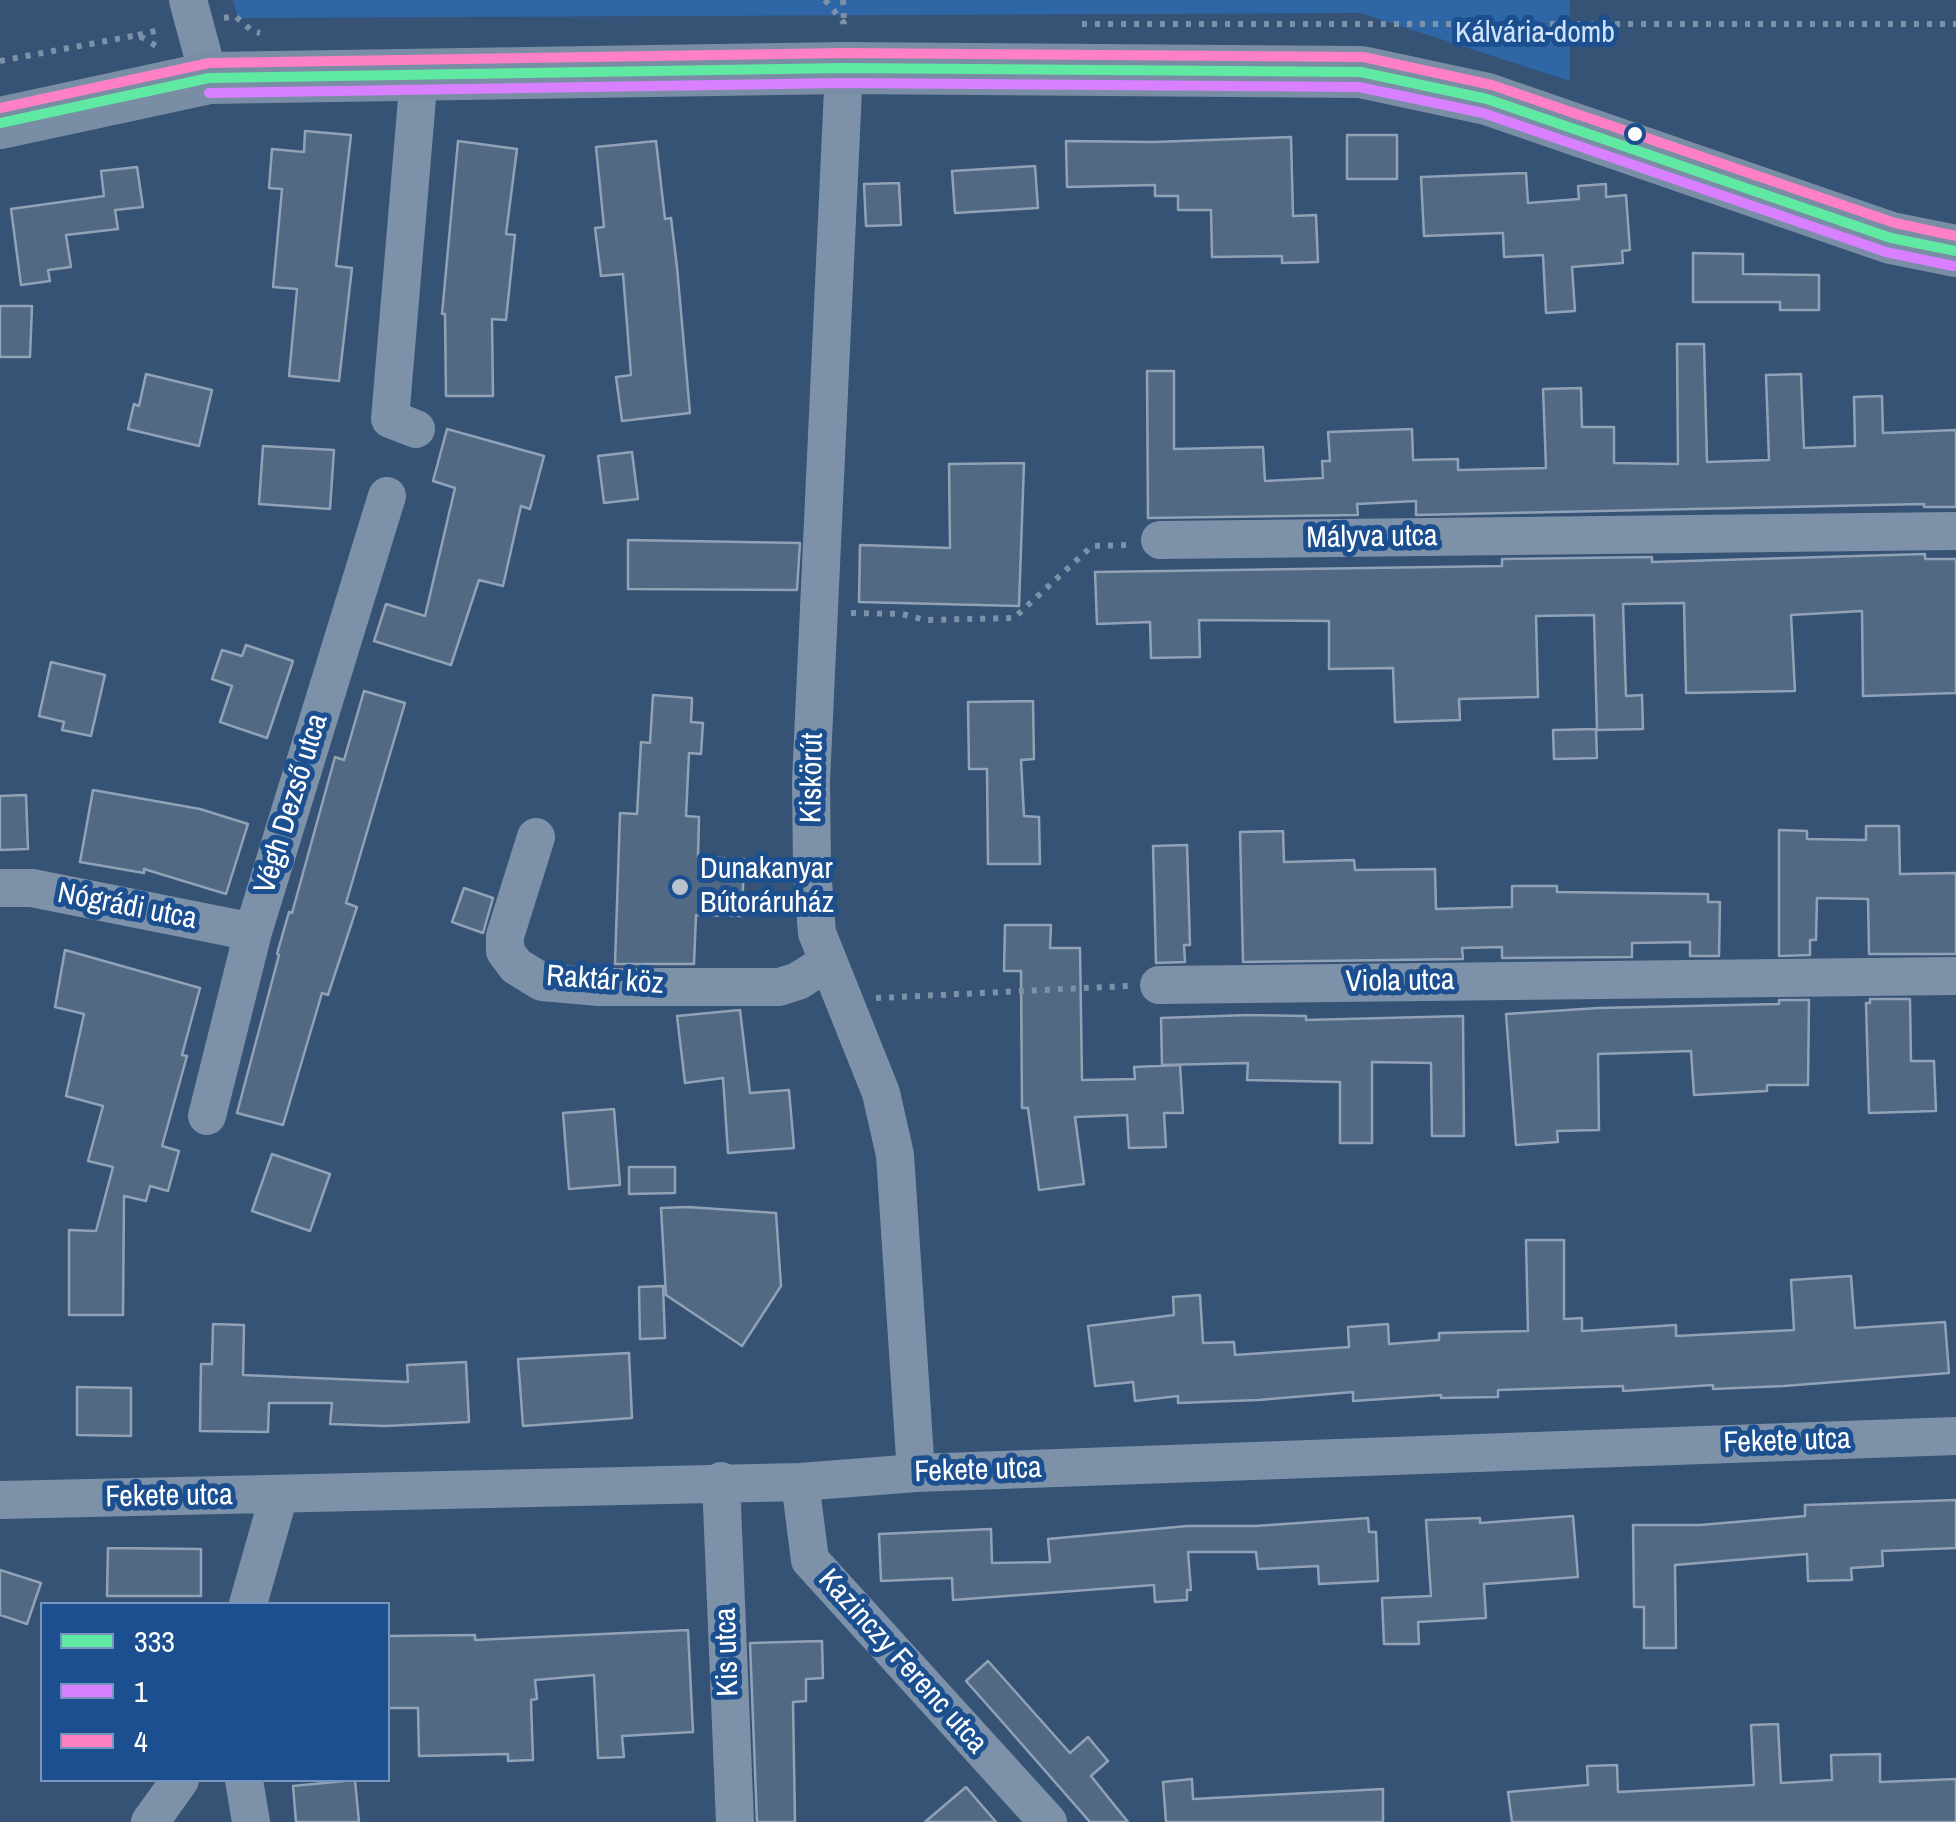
<!DOCTYPE html>
<html>
<head>
<meta charset="utf-8">
<style>
	body { margin:0 }
	#map { position:relative; width:1956px; height:1822px; overflow:hidden; background:#365274; font-family:"Archivo Narrow",sans-serif }
	canvas { display:block }
	.legend { position:absolute; left:40px; top:1602px; width:350px; height:180px; box-sizing:border-box; background:#1b4f8f; border:2px solid #7695bc; margin:0; padding:12px 18px; list-style:none; font-size:30px; color:#fff }
	.legend li { display:flex; align-items:center; gap:20px; height:50px }
	.legend b { width:50px; border:2px solid #7695bc }
</style>
</head>
<body>
<div id="map">
<canvas width="1956" height="1822"></canvas>
<ul class="legend">
<li><b style="height:12px;background:#60e9a3"></b>333</li>
<li><b style="height:12px;background:#d880ff"></b>1</li>
<li><b style="height:12px;background:#ff80c5"></b>4</li>
</ul>
</div>
<script>
const c = document.querySelector('canvas').getContext('2d');
c.lineJoin = 'round';
function fill(path, color) { c.fillStyle = color; c.fill(path, 'evenodd'); }
const toPath = rows => new Path2D(rows.map(r => 'M' + r).join(''));
function stroke(path, color, width, dash) { c.strokeStyle = color; c.lineWidth = width; c.lineCap = dash ? 'butt' : 'round'; c.setLineDash(dash || []); c.stroke(path); }
function label(font, color, halo, rows, align = 'center') {
  c.font = font + ' "Archivo Narrow",sans-serif'; c.lineWidth = 10; c.setLineDash([]); c.textBaseline = 'middle'; c.strokeStyle = halo; c.fillStyle = color; for (const [text, x, y, turn = 0] of rows) {
    c.save(); c.translate(x, y); c.rotate((+turn || 0) * Math.PI / 180); c.textAlign = isNaN(turn) ? turn : align; if (halo) c.strokeText(text, 0, 0); c.fillText(text, 0, 0); c.restore();
  }
}
fill(toPath([
	[233,0,1570,0,1570,81,1360,13,238,18]
]), '#2f66a5');
const building = toPath([
	[305,131,351,135,336,266,352,268,339,381,289,376,297,289,273,287,282,189,269,188,272,149,304,152,305,131],
	[1347,135,1397,135,1397,179,1347,179,1347,135],
	[1291,137,1293,216,1316,215,1318,262,1282,263,1282,256,1212,257,1211,210,1178,210,1178,196,1155,196,1155,185,1067,187,1066,141,1154,142,1291,137],
	[458,141,517,149,506,234,515,235,506,320,492,319,493,396,446,396,445,314,442,314,458,141],
	[656,141,665,219,671,218,677,267,690,413,622,421,616,377,631,375,623,274,601,276,595,228,604,227,596,147,656,141],
	[1035,166,1038,208,955,213,952,171,1035,166],
	[137,167,143,207,115,210,118,229,66,235,71,267,48,270,50,281,21,285,11,209,104,196,101,171,137,167],
	[1526,173,1528,203,1579,199,1578,186,1606,184,1606,197,1626,195,1630,250,1622,251,1623,263,1572,267,1575,311,1546,313,1543,255,1504,257,1503,233,1424,236,1421,177,1526,173],
	[899,183,901,225,866,226,864,184,899,183],
	[1693,253,1743,254,1743,274,1819,275,1819,310,1780,310,1780,302,1693,302,1693,253],
	[0,306,32,306,30,357,0,357,0,306],
	[1677,344,1704,344,1707,462,1769,460,1766,375,1801,374,1804,448,1855,446,1854,397,1882,396,1883,433,1956,430,1956,507,1924,507,1924,504,1416,515,1416,501,1357,504,1358,515,1148,518,1147,371,1174,371,1174,449,1263,447,1265,481,1323,478,1322,461,1330,461,1328,432,1412,429,1413,460,1458,459,1458,470,1546,468,1543,389,1581,388,1582,427,1614,427,1614,463,1678,464,1677,344],
	[146,374,212,390,199,446,128,429,134,404,139,406,146,374],
	[447,429,544,456,530,509,521,506,503,586,479,580,451,665,374,641,386,604,425,616,455,488,433,481,447,429],
	[263,446,334,450,330,509,259,504,263,446],
	[632,452,638,499,604,503,598,456,632,452],
	[1024,463,1019,606,859,602,860,545,950,548,949,464,1024,463],
	[628,540,800,543,797,590,628,589,628,540],
	[1925,554,1925,559,1956,559,1956,693,1863,696,1862,611,1791,615,1795,691,1686,693,1684,603,1623,604,1626,696,1642,695,1643,729,1597,730,1594,615,1536,616,1538,697,1459,699,1460,720,1395,722,1393,668,1329,669,1329,621,1199,620,1200,657,1151,658,1150,622,1097,624,1095,572,1502,566,1502,559,1652,557,1652,562,1925,554],
	[246,645,293,661,267,738,220,722,232,686,212,679,222,650,242,656,246,645],
	[51,662,105,675,91,736,62,730,64,722,39,716,51,662],
	[364,691,405,703,346,903,357,907,328,995,322,993,283,1125,237,1113,279,955,277,954,289,912,292,913,335,757,344,760,364,691],
	[653,695,692,698,691,722,703,723,701,754,689,753,686,816,699,817,698,857,744,859,742,916,696,915,694,964,615,964,620,813,637,814,641,742,650,743,653,695],
	[1033,701,1034,759,1021,760,1024,816,1039,817,1040,864,988,864,987,769,969,769,968,702,1033,701],
	[1596,729,1597,758,1554,759,1553,730,1596,729],
	[93,790,200,809,248,824,226,894,144,869,144,873,80,862,93,790],
	[26,795,28,849,0,850,0,796,26,795],
	[1866,826,1899,826,1900,874,1956,873,1956,954,1869,954,1868,899,1817,898,1816,940,1810,940,1810,955,1779,956,1779,830,1807,831,1807,839,1866,840,1866,826],
	[1283,831,1284,862,1354,860,1355,870,1435,869,1436,909,1512,907,1512,886,1557,886,1557,892,1708,894,1708,902,1720,902,1719,956,1690,956,1690,942,1632,943,1632,957,1502,958,1502,947,1462,948,1463,959,1243,962,1240,832,1283,831],
	[1187,845,1190,945,1184,945,1185,962,1156,963,1153,846,1187,845],
	[464,888,493,898,483,933,452,922,464,888],
	[1005,925,1051,925,1050,948,1080,948,1082,1080,1135,1079,1134,1067,1180,1065,1183,1113,1164,1113,1166,1147,1129,1148,1127,1115,1075,1117,1084,1184,1039,1190,1028,1108,1022,1108,1021,971,1004,971,1005,925],
	[65,950,200,988,182,1055,187,1056,162,1146,179,1151,168,1191,150,1186,146,1201,124,1196,123,1315,69,1315,69,1230,96,1231,113,1167,88,1161,103,1106,66,1096,84,1014,55,1007,65,950],
	[1870,999,1910,999,1911,1061,1934,1061,1936,1111,1869,1113,1866,1003,1870,1003,1870,999],
	[1779,1000,1809,1000,1808,1085,1767,1085,1767,1091,1694,1095,1691,1051,1598,1054,1599,1130,1557,1131,1558,1142,1516,1145,1506,1014,1598,1008,1779,1004,1779,1000],
	[740,1010,750,1093,789,1090,794,1148,728,1153,723,1078,685,1083,677,1016,740,1010],
	[1249,1015,1306,1016,1306,1020,1463,1016,1464,1136,1432,1136,1431,1063,1372,1062,1372,1143,1340,1143,1340,1082,1247,1080,1248,1063,1162,1065,1161,1018,1249,1015],
	[614,1109,620,1185,569,1189,563,1113,614,1109],
	[272,1154,330,1174,310,1231,252,1211,272,1154],
	[629,1167,675,1167,675,1193,629,1194,629,1167],
	[688,1207,776,1213,781,1286,742,1346,666,1295,661,1208,688,1207],
	[1526,1240,1564,1240,1564,1319,1582,1318,1582,1331,1676,1325,1676,1336,1794,1330,1791,1280,1851,1276,1855,1328,1945,1322,1949,1373,1784,1386,1713,1389,1713,1385,1623,1391,1623,1386,1498,1390,1498,1397,1441,1398,1441,1395,1353,1401,1353,1392,1258,1400,1178,1403,1178,1396,1135,1401,1133,1382,1095,1386,1088,1326,1174,1315,1173,1297,1200,1295,1203,1343,1234,1342,1235,1355,1349,1347,1348,1327,1388,1324,1389,1344,1439,1340,1439,1333,1528,1331,1526,1240],
	[663,1286,665,1338,640,1339,639,1287,663,1286],
	[213,1324,244,1325,243,1375,408,1382,407,1365,466,1362,469,1422,385,1426,330,1424,332,1403,269,1403,268,1432,200,1431,201,1364,212,1364,213,1324],
	[629,1353,632,1418,523,1426,518,1359,629,1353],
	[77,1387,131,1388,131,1436,77,1435,77,1387],
	[1956,1500,1956,1548,1882,1551,1883,1566,1851,1568,1852,1580,1808,1581,1807,1554,1675,1565,1676,1648,1644,1648,1644,1607,1634,1607,1633,1525,1700,1525,1805,1516,1805,1505,1956,1500],
	[1573,1516,1578,1577,1484,1584,1486,1618,1418,1622,1419,1644,1384,1644,1382,1598,1431,1596,1426,1520,1480,1518,1480,1523,1573,1516],
	[1368,1518,1369,1532,1376,1532,1378,1581,1319,1584,1318,1566,1258,1569,1256,1552,1188,1552,1191,1590,1187,1590,1187,1600,1155,1602,1154,1585,953,1600,952,1578,881,1581,879,1534,991,1529,992,1563,1050,1562,1048,1539,1187,1526,1256,1526,1368,1518],
	[108,1548,201,1549,201,1596,107,1596,108,1548],
	[0,1570,41,1583,27,1624,0,1615,0,1570],
	[688,1630,693,1732,622,1736,624,1757,598,1758,594,1675,535,1680,537,1699,531,1700,533,1760,508,1761,508,1754,419,1756,418,1708,388,1708,388,1636,475,1635,475,1640,688,1630],
	[822,1641,823,1678,806,1679,806,1701,793,1702,795,1822,757,1822,750,1643,822,1641],
	[988,1661,1070,1753,1088,1737,1108,1761,1091,1776,1128,1822,1090,1822,998,1717,966,1681,988,1661],
	[1778,1724,1781,1783,1832,1780,1831,1755,1880,1754,1880,1782,1956,1779,1956,1822,1512,1822,1508,1792,1588,1785,1587,1766,1617,1765,1618,1792,1754,1785,1751,1725,1778,1724],
	[1192,1779,1193,1799,1383,1789,1383,1822,1166,1822,1163,1782,1192,1779],
	[355,1780,359,1822,296,1822,293,1786,355,1780],
	[966,1787,996,1822,925,1822,966,1787]
]);
fill(building, '#526984');
stroke(building, '#92a2b6', 2.5);
stroke(toPath([
	[825,0,844,23,844,27],
	[843,0,844,21],
	[224,18,235,16,252,31,260,33],
	[1082,24,1956,24],
	[138,35,163,29],
	[0,61,138,35,158,47],
	[851,613,902,614,925,620,1014,618,1092,546,1129,545],
	[876,998,1128,986]
]), '#7d92a8', 6, [5, 8]);
stroke(toPath([
	[188,0,209,78],
	[844,68,811,781,812,869,817,933,881,1093,895,1155,916,1473],
	[416,429,390,419,419,75],
	[1160,540,1956,531],
	[536,837,505,936,505,951,516,966,542,982,599,987,779,987,798,981,828,962],
	[0,888,32,888,253,932],
	[1159,985,1956,976],
	[207,1116,253,932,387,496],
	[721,1481,735,1822],
	[800,1482,810,1560,1048,1822],
	[0,1500,800,1482,916,1473,1956,1436],
	[248,1604,279,1495],
	[244,1780,251,1822],
	[150,1822,180,1780]
]), '#7d92a8', 38);
stroke(toPath([
	[0,123,209,78,844,68,1361,72,1487,99,1891,238,1956,251]
]), '#798da4', 52);
stroke(toPath([
	[0,123,209,78,844,68,1361,72,1487,99,1891,238,1956,251]
]), '#60e9a3', 10);
stroke(toPath([
	[209,93,844,83,1359,87,1483,113,1886,252,1953,266]
]), '#d880ff', 10);
stroke(toPath([
	[0,108,209,63,844,53,1363,57,1492,85,1895,223,1956,236]
]), '#ff80c5', 10);
for (const [x, y, r, color] of [
	[1635,134,9,"#fff"],
	[680,887,10,"#b9c2ce"]
]) { const dot = new Path2D(); dot.arc(x, y, r, 0, 2 * Math.PI); c.fillStyle = color; c.fill(dot); stroke(dot, '#1b4f8f', 4); }
label('30px', '#cfe3fa', '#1b4f8f', [
	["Kálvária-domb",1535,34]
]);
label('30px', '#fff', '#1b4f8f', [
	["Mályva utca",1372,538,-1],
	["Kiskörút",813,778,-89],
	["Végh Dezső utca",292,804,-73],
	["Nógrádi utca",127,907,11],
	["Raktár köz",605,981,4],
	["Viola utca",1400,982,-1],
	["Fekete utca",1787,1442,-2],
	["Fekete utca",978,1471,-2],
	["Fekete utca",169,1497,-1],
	["Kis utca",728,1652,-92],
	["Kazinczy Ferenc utca",902,1662,48]
]);
label('30px', '#fff', '#1b4f8f', [
	["Dunakanyar",700,870],
	["Bútoráruház",700,904]
], 'left');
</script>
</body>
</html>
